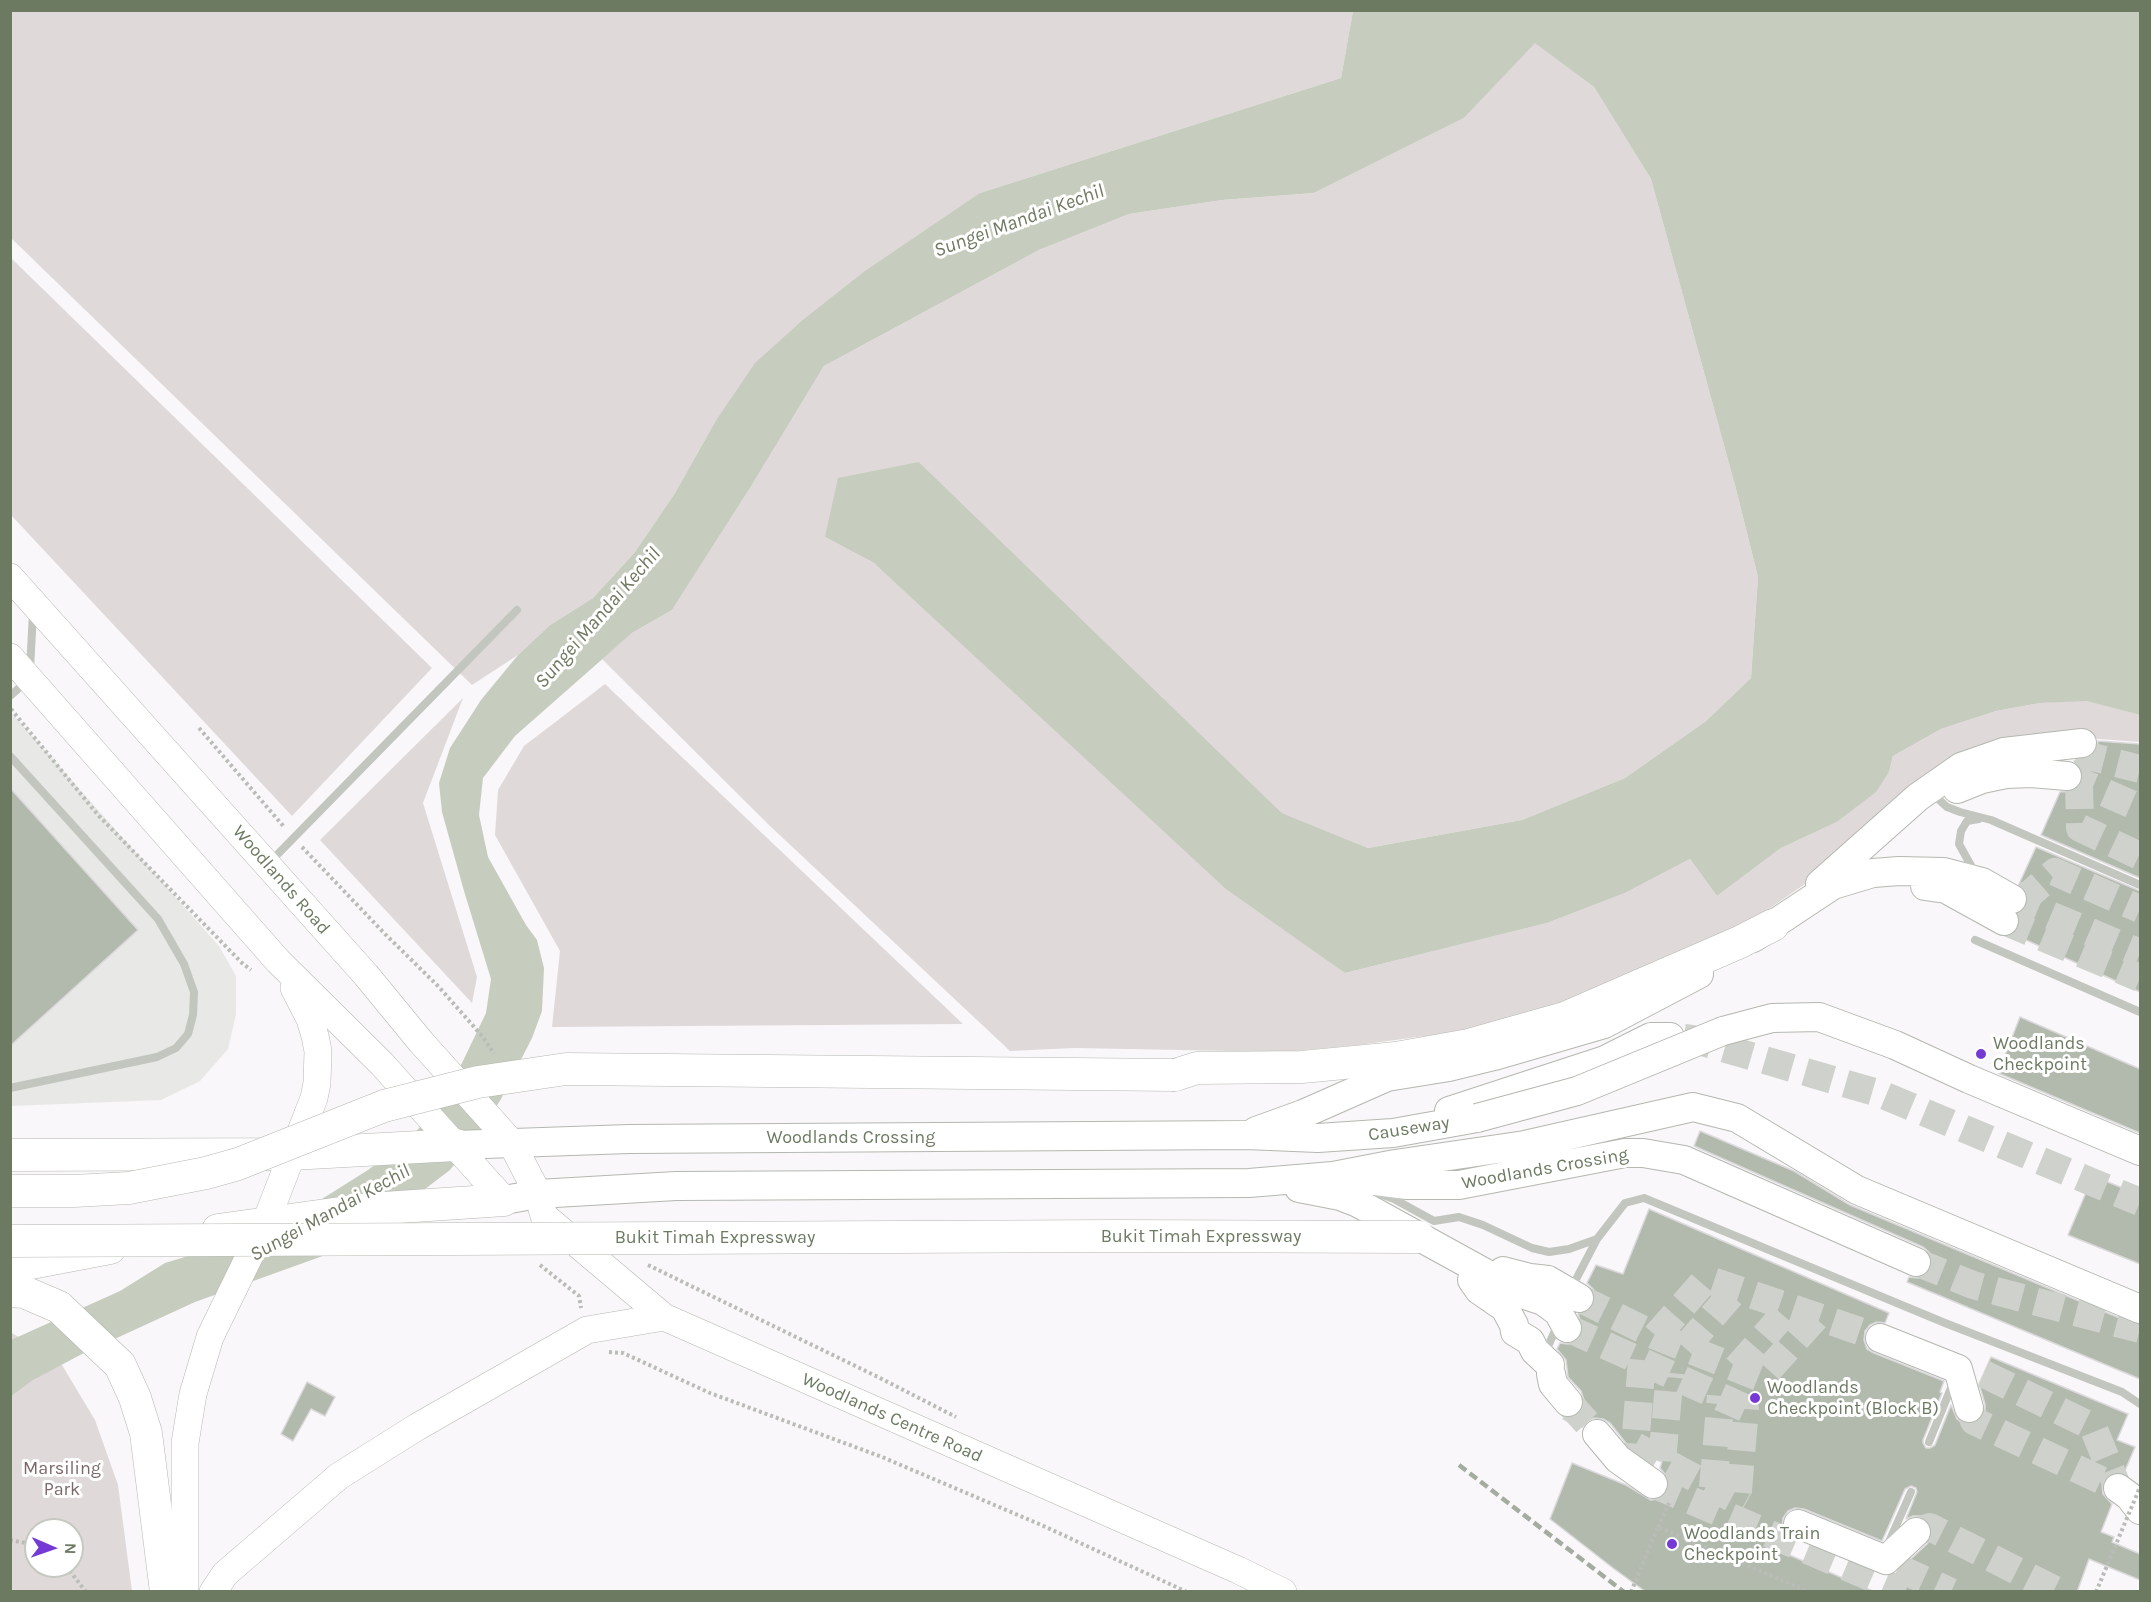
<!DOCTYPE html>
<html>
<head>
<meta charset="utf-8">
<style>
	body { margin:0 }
	#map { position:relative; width:2151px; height:1602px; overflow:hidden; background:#f9f7f9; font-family:Karla,sans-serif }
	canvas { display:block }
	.frame { position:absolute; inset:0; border:12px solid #6c7a62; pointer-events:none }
	.north { position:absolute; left:24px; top:1518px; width:60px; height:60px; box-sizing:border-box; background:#fff; border:2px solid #c4cac0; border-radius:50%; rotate:92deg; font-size:16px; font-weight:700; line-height:24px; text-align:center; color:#6c7a62 }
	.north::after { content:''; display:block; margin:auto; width:21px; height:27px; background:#753ad6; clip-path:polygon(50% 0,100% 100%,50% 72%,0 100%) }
</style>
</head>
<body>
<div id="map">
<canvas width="2151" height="1602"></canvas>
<div class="frame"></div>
<div class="north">N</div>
</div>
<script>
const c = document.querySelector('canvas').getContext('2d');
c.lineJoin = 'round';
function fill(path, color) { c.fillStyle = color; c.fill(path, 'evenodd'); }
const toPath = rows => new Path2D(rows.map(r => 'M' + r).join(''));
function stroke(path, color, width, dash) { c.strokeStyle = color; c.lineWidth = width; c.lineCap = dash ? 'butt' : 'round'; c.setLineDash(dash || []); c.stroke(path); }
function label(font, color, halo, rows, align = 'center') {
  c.font = font + ' Karla,sans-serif'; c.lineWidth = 6; c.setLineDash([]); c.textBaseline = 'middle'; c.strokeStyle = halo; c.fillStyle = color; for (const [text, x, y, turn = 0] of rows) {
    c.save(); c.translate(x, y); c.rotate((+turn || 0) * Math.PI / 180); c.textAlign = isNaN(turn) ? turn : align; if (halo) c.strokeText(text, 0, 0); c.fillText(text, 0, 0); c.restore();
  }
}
fill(toPath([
	[10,711,219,946,236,976,236,1014,228,1049,200,1081,161,1100,11,1106]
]), '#e8e8e7');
fill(toPath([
	[10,11,1353,11,1341,78,980,193,715,422,675,493,635,552,593,598,550,625,518,655,472,685,11,238],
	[1535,42,1594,87,1651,179,1736,489,1758,577,1751,678,1706,721,1625,778,1522,820,1368,848,1282,813,919,462,825,537,874,563,1345,973,1547,923,1625,893,1690,859,1717,896,1781,848,1837,822,1875,792,1889,772,1893,756,1941,729,1996,711,2040,703,2087,700,2140,715,2140,742,2085,738,2002,748,1747,924,1575,1004,1462,1031,1358,1045,1284,1052,1075,1048,1010,1051,769,825,602,659,632,633,672,610,750,488,824,366,1039,250,1129,214,1222,200,1314,193,1464,118],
	[11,258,432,668,292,816,11,515],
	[605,684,963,1024,552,1027,560,951,495,835,498,790,524,746],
	[463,698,423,803,477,977,472,1003,320,840],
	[10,1332,59,1360,95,1420,118,1485,132,1591,11,1591],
	[36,1530,72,1530,72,1566,36,1566]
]), '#e0d9da');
fill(toPath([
	[1353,11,2140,11,2140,715,2087,701,2040,703,1996,711,1941,729,1893,756,1889,772,1876,792,1837,822,1781,848,1717,896,1690,859,1625,893,1547,923,1345,973,1226,889,874,563,825,537,838,478,919,462,1282,813,1368,848,1522,820,1625,778,1706,721,1751,678,1758,577,1736,489,1651,179,1594,87,1535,43,1464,118,1314,193,1222,200,1129,214,1039,250,824,366,750,488,672,610,632,633,515,736,483,778,479,815,488,857,526,925,537,940,544,968,542,1011,532,1038,501,1099,481,1131,450,1170,425,1189,391,1220,331,1253,195,1302,82,1354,33,1380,11,1396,11,1340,120,1291,165,1263,198,1253,314,1204,368,1170,411,1138,437,1106,462,1063,486,1013,491,979,464,891,442,812,439,783,450,748,481,700,518,655,550,625,593,598,635,552,675,493,715,422,755,363,804,319,865,271,980,193,1341,78]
]), '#c6ccbe');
const building = toPath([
	[2098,741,2140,744,2140,878,2041,835,2060,792,2073,791,2081,785,2083,778,2082,770,2074,761,2092,756,2097,749,2098,741],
	[10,788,138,930,10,1046,10,788],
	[2036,847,2140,891,2140,992,2013,934,2019,928,2020,921,2019,914,2026,908,2028,899,2026,890,2019,884,2036,847],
	[2020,1017,2140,1069,2140,1133,1998,1073,2020,1017],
	[1700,1131,1794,1171,1850,1205,2134,1324,2140,1325,2140,1379,1907,1282,1909,1277,1918,1278,1925,1276,1931,1269,1932,1260,1929,1252,1923,1247,1694,1146,1700,1131],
	[2093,1176,2140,1195,2140,1264,2068,1235,2093,1176],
	[1649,1209,1889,1313,1885,1323,1877,1322,1870,1325,1865,1331,1864,1340,1867,1349,1874,1353,1944,1381,1940,1392,1942,1393,1923,1440,1923,1443,1926,1448,1930,1448,1935,1445,1951,1405,1957,1419,1964,1424,1973,1424,1981,1419,1985,1413,1985,1404,1979,1384,1991,1357,2128,1414,2117,1440,2135,1447,2124,1473,2112,1473,2104,1479,2102,1486,2103,1494,2112,1504,2101,1532,2114,1537,2112,1542,2140,1554,2140,1580,2089,1559,2077,1592,1890,1592,1899,1570,1927,1544,1932,1536,1932,1528,1928,1520,1920,1516,1913,1516,1906,1519,1917,1492,1916,1488,1911,1486,1905,1489,1882,1541,1804,1509,1795,1508,1788,1511,1783,1518,1782,1527,1785,1534,1792,1539,1787,1554,1875,1592,1646,1592,1613,1568,1550,1519,1572,1463,1626,1485,1651,1500,1659,1499,1666,1494,1669,1486,1668,1478,1660,1468,1662,1462,1629,1447,1610,1423,1603,1419,1594,1418,1587,1421,1582,1427,1563,1419,1571,1418,1579,1414,1583,1408,1584,1400,1581,1391,1568,1377,1566,1360,1557,1349,1560,1343,1567,1344,1575,1343,1581,1336,1583,1328,1578,1314,1588,1312,1593,1306,1595,1297,1594,1290,1587,1283,1596,1265,1623,1274,1649,1209],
	[307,1382,335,1397,325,1416,311,1409,293,1441,281,1434,307,1382]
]);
fill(building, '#b2b9ad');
stroke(building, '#dbd9db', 1.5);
stroke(toPath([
	[2077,753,2140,769],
	[2067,776,2140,808],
	[2079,781,2080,828,2140,856],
	[2012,899,2140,953],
	[2018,901,2031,893,2055,872,2140,909],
	[2004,921,2140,978],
	[1684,1038,1692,1039,1878,1093,2140,1202],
	[1916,1262,1973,1285,2140,1329],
	[1579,1298,1656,1336,1761,1378,1817,1316],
	[1567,1328,1745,1408,1737,1502],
	[1656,1336,1706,1279,1880,1338],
	[1685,1348,1736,1289],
	[1642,1360,1635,1446,1745,1505],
	[1737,1368,1790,1307],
	[1984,1374,2093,1427,2118,1488],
	[1568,1402,1597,1434],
	[1969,1408,1974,1421,2118,1488],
	[1662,1461,1670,1373],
	[1653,1484,1905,1592],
	[1713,1488,1721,1396],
	[1916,1532,1930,1527,2059,1592],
	[1898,1568,1951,1592]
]), '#cfd2cc', 28, [28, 14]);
const primary = toPath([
	[10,577,366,975,421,1042,511,1142,538,1194,544,1216,664,1317,1238,1570,1283,1592],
	[10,657,278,961,382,1064,504,1200],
	[185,1592,185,1443,193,1394,210,1337,265,1224,314,1098,317,1083,318,1051,315,1036,310,1019,294,988],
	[213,1592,225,1574,339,1476,417,1427,587,1330,664,1317]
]);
const trunk = toPath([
	[1957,789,1982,779,2006,774,2031,773,2067,776],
	[1820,884,1918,797,1961,767,2004,752,2082,743],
	[1925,886,1946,889,2004,921],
	[1753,938,1833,885,1873,873,1899,871,1944,872,1982,882,2012,899],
	[1723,1031,1772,1018,1819,1017,1895,1045,1969,1079,2140,1151],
	[1449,1111,1605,1060,1651,1037,1670,1037],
	[1256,1131,1303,1114,1387,1077,1449,1067,1494,1056,1604,1024,1699,974],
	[456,1145,629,1139,1246,1135,1318,1138,1393,1133,1477,1118],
	[1359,1179,1407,1185,1459,1185,1625,1153,1643,1153,1684,1160,1916,1262],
	[1299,1188,1340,1196,1358,1203,1525,1295,1543,1301,1558,1312,1567,1328],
	[504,1200,538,1194,676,1186,1249,1183,1333,1176,1395,1164,1525,1145,1693,1107,1737,1118,1857,1190,2140,1309],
	[1503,1271,1530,1278,1548,1280,1579,1298],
	[1472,1280,1479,1290,1505,1308,1514,1325,1515,1332,1530,1341,1535,1351,1550,1365],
	[1880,1338,1958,1369,1969,1408],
	[1551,1374,1553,1384,1568,1402],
	[1597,1434,1618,1459,1653,1484],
	[2118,1488,2129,1496,2140,1510],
	[1798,1524,1886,1560,1916,1532]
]);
const motorway = toPath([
	[1175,1075,1197,1068,1302,1067,1396,1058,1469,1045,1565,1018,1740,942,1773,925],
	[10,1155,291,1154,456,1145],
	[218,1230,369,1209,504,1200],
	[10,1267,110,1248],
	[10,1291,24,1292,59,1307,120,1365,135,1398,146,1433,166,1592]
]);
stroke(primary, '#b4b9b0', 28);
stroke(trunk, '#b4b8b0', 30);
stroke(motorway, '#b4b8b0', 33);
stroke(toPath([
	[11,709,98,815,242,963,251,970],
	[199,728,285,828],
	[302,847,385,934,439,987,483,1037,494,1054],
	[540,1265,579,1296,581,1308],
	[648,1265,878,1377,956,1417],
	[609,1352,623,1353,710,1393,882,1457,1039,1524,1187,1592],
	[1658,1527,1669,1503],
	[10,1540,31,1544,36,1547],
	[66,1566,86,1592],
	[1631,1592,1658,1527,1809,1592]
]), '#babdb7', 4, [3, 3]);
stroke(toPath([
	[30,669,33,613],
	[10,696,27,681],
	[10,756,158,919,184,964,194,992,193,1015,188,1034,176,1048,157,1057,10,1088],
	[1936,797,1947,807,1960,812,1991,820,2140,885],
	[270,862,517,610],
	[1974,871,1959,844,1961,831,1967,821,1979,819],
	[1975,940,2140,1012],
	[1380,1194,1394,1199,1434,1221,1459,1217,1483,1225,1532,1248,1549,1252,1569,1249,1597,1239,1625,1203,1644,1198,1945,1323,2122,1392,2140,1404],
	[1571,1289,1597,1239],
	[1545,1353,1558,1324],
	[1929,1442,1953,1383],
	[1888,1544,1911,1492]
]), '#c2c6be', 8);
stroke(primary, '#fff', 27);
stroke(trunk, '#fff', 28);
stroke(motorway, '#fff', 32);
stroke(toPath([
	[1459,1465,1624,1592]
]), '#a4ab9f', 4.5, [9, 4.5]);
const trunkBridge = toPath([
	[1477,1118,1577,1091,1723,1031]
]);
const motorwayBridge = toPath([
	[10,1191,74,1191,129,1188,206,1173,238,1164,384,1106,478,1082,566,1069,1175,1075],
	[10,1241,1115,1236,1419,1237]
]);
stroke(trunkBridge, '#b4b8b0', 30, []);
stroke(motorwayBridge, '#b4b8b0', 33, []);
stroke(toPath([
	[2096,1592,2140,1487]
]), '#babdb7', 4, [3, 3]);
stroke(trunkBridge, '#fff', 28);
stroke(motorwayBridge, '#fff', 32);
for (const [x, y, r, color] of [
	[1981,1054,6,"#753ad6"],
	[1755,1398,6,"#753ad6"],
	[1672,1544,6,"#753ad6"]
]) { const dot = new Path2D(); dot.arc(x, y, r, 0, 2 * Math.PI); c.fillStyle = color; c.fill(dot); stroke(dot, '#fff', 2); }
label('18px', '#6c7a62', '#fff', [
	["Woodlands Road",281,880,49],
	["Causeway",1409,1129,-9],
	["Woodlands Crossing",851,1138],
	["Woodlands Crossing",1545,1169,-10],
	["Bukit Timah Expressway",1201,1237],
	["Bukit Timah Expressway",715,1238],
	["Woodlands Centre Road",892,1418,24]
]);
label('18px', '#6c7a62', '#fff', [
	["Woodlands",1993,1044],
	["Checkpoint",1993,1065],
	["Woodlands",1767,1388],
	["Checkpoint (Block B)",1767,1409],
	["Woodlands Train",1684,1534],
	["Checkpoint",1684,1555]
], 'left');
label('18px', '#7d696a', '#fff', [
	["Marsiling",62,1469],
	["Park",62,1490]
]);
label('italic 20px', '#707961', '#fff', [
	["Sungei Mandai Kechil",1019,221,-20],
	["Sungei Mandai Kechil",598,618,-49],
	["Sungei Mandai Kechil",330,1213,-29]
]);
</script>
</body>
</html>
